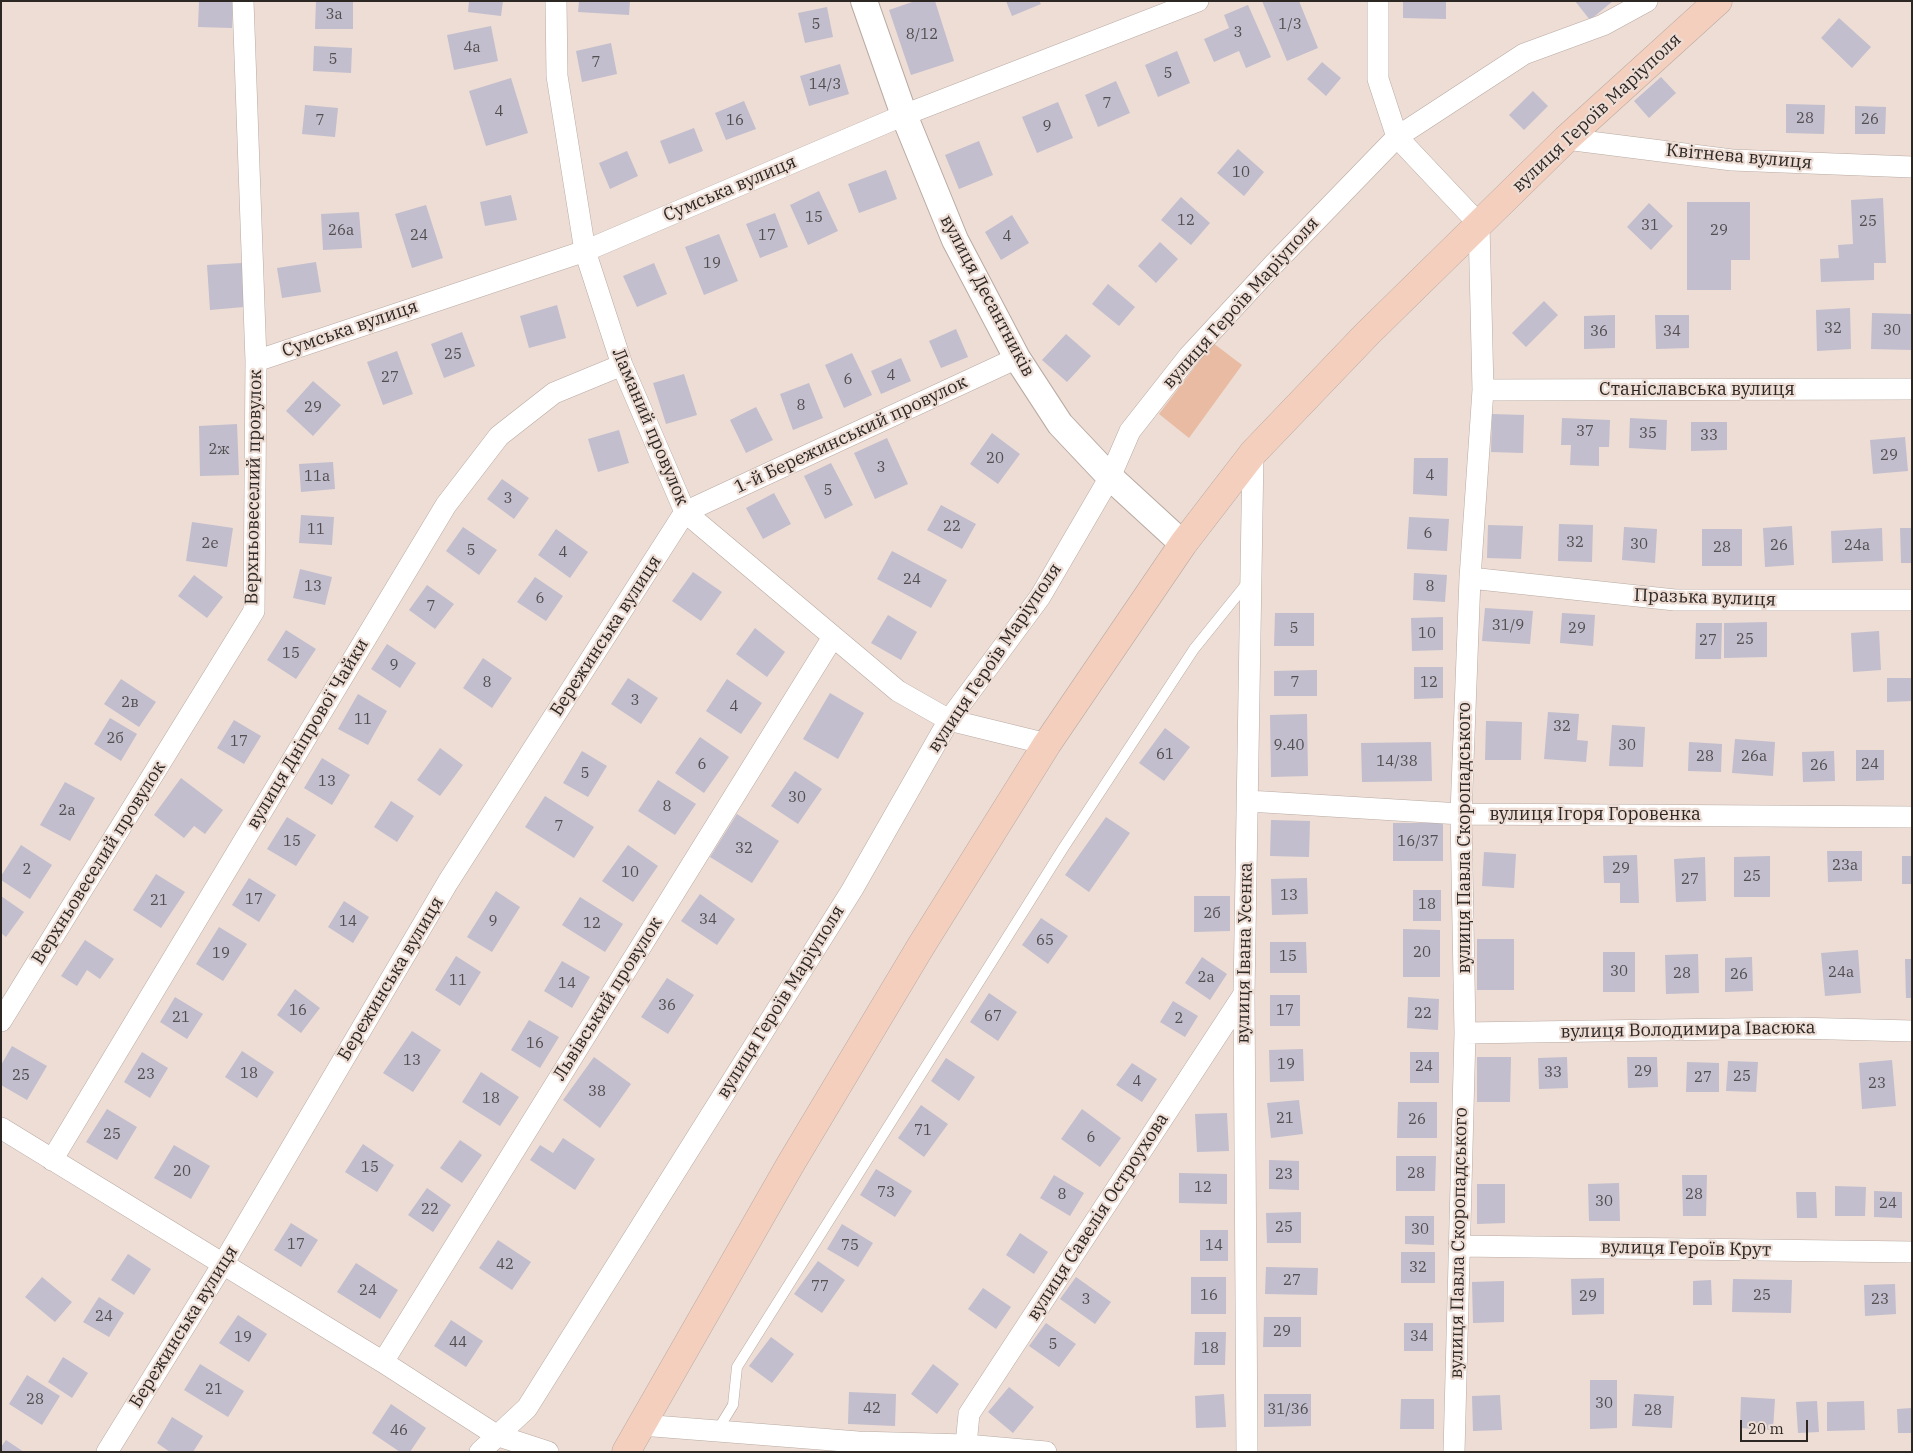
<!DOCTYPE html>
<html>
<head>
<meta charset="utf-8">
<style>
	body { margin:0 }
	#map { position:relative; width:1913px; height:1453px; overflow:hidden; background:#edddd5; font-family:"IBM Plex Serif",serif }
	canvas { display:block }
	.frame { position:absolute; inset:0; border:2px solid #2d2724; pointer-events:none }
	.scale { position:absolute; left:1740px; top:1420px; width:68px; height:22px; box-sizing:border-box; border:2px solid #2d2724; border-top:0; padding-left:6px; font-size:15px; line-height:18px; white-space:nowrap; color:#2d2724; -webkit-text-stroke:4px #edddd5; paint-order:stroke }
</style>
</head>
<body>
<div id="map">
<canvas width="1913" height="1453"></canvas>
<div class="frame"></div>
<div class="scale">20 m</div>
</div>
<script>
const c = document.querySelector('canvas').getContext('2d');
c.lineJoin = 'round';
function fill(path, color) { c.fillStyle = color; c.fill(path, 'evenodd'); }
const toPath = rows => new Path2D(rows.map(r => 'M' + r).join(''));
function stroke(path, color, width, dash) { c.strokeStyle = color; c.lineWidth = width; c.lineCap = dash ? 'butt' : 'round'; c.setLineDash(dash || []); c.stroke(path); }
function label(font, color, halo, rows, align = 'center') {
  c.font = font + ' "IBM Plex Serif",serif'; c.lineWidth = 4.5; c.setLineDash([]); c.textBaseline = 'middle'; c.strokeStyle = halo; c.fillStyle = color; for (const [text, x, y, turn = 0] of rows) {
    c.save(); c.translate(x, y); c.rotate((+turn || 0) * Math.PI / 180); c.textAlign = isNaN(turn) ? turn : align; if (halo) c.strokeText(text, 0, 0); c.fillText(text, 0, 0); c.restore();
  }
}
fill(toPath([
	[1213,343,1242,365,1189,438,1159,414]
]), '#e8bba2');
fill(toPath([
	[199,1,233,1,232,28,198,27],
	[316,1,353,2,353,29,315,29],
	[469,1,503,1,501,16,468,12],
	[579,1,630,1,629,15,578,12],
	[915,1,935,1,954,61,911,75,889,10],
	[1006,1,1039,1,1041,4,1012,16],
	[1262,1,1299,1,1318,48,1287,61],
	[1403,1,1446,1,1446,19,1403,18],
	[1575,1,1613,1,1590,20],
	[1248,5,1271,57,1246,68,1239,51,1214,62,1204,39,1229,28,1224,15],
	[827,7,833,37,805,43,798,13],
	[1839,18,1871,47,1852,68,1821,38],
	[491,26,498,61,454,70,447,35],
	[611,43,617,74,582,82,576,51],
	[314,46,352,48,351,73,313,71],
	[1177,51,1190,83,1158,97,1145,65],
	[1322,62,1341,78,1326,96,1307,79],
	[840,64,849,94,809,106,800,76],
	[1661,77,1676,93,1649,118,1634,101],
	[511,78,528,133,486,146,469,91],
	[1116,81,1130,113,1098,127,1085,95],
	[1533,91,1548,106,1524,130,1509,115],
	[744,101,756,129,726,140,715,113],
	[1058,102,1073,138,1037,153,1022,117],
	[1786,104,1825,105,1824,134,1786,133],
	[305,105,338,108,335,137,302,134],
	[1855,106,1886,107,1885,134,1855,134],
	[694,128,703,151,669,164,660,141],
	[979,141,993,175,959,189,945,155],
	[1238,149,1264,172,1244,196,1217,173],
	[627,151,638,176,610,189,599,163],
	[886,170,897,199,859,213,848,184],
	[819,191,838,231,808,245,790,205],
	[511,195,517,220,485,226,480,202],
	[1181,197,1210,223,1191,245,1161,220],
	[1883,198,1886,263,1874,263,1874,280,1821,282,1820,259,1839,258,1838,245,1853,244,1851,200],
	[1687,202,1750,202,1750,260,1731,260,1731,290,1687,290],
	[1649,203,1673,226,1651,250,1627,227],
	[426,205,443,258,412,268,395,214],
	[359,212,362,248,323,250,321,214],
	[775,213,788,247,760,258,746,224],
	[1012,215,1029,243,1001,260,985,232],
	[719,234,738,281,704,295,685,247],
	[1160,242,1178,259,1156,283,1138,266],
	[316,262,321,292,282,298,277,268],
	[242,263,244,307,210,310,207,265],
	[654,263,667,294,637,307,623,276],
	[1108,284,1135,307,1119,326,1092,304],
	[1544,301,1558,315,1526,347,1512,333],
	[557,305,566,338,529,348,520,316],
	[1850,308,1851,349,1817,351,1816,310],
	[1872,313,1912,314,1912,350,1871,349],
	[1615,315,1615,348,1584,349,1584,316],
	[1655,315,1689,315,1689,348,1656,349],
	[956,329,968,357,941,368,929,341],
	[462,332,475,366,444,378,431,344],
	[1066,334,1091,356,1067,382,1042,360],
	[397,351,413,394,383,405,367,362],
	[852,353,872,395,844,408,825,365],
	[901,358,911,381,881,394,871,371],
	[684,374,697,415,666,424,653,383],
	[313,381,341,405,313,436,286,411],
	[809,383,823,418,793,430,780,394],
	[756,407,773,440,746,453,730,420],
	[1492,414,1524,415,1523,453,1491,452],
	[1562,418,1610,420,1609,447,1599,447,1599,466,1570,465,1571,445,1561,445],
	[1630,418,1667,420,1666,450,1629,448],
	[1691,422,1727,422,1727,450,1691,451],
	[237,424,239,475,200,476,199,426],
	[619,430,629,463,598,472,588,439],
	[992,433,1020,454,998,484,970,464],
	[1905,437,1908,471,1873,474,1870,440],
	[887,438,908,484,875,499,854,453],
	[1414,458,1448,458,1447,496,1413,494],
	[333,462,335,489,301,492,299,464],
	[831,463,853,505,825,519,804,476],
	[502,479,529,498,514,519,487,499],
	[774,493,791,524,763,539,746,508],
	[941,505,976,524,962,549,927,530],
	[301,515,334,517,332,545,299,543],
	[1409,517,1449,519,1447,551,1407,549],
	[192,522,233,528,227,567,186,561],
	[1559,524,1593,525,1592,562,1558,561],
	[1488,525,1523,526,1521,559,1487,558],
	[1792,526,1794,565,1765,567,1763,528],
	[463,527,497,550,479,575,446,551],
	[1624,527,1657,529,1655,563,1622,560],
	[1882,528,1883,561,1832,563,1831,531],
	[1900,528,1912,528,1912,563,1901,563],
	[556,529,588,552,570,578,538,555],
	[1702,529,1742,529,1742,566,1702,566],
	[892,551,947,580,931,608,877,579],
	[300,569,332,577,325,605,293,598],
	[693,572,722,592,701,621,672,601],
	[1414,573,1447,575,1445,602,1413,600],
	[194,575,223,597,207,618,178,596],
	[535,577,563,596,546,621,517,602],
	[427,585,454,604,435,629,409,610],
	[1485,608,1533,611,1530,644,1482,641],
	[1275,613,1314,613,1314,646,1274,646],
	[1562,613,1595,615,1593,646,1560,643],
	[888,615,917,632,901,660,871,643],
	[1443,617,1443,650,1412,651,1411,618],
	[1767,622,1767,657,1724,658,1724,623],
	[1696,623,1722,623,1721,659,1695,659],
	[755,628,785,652,767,677,736,654],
	[286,630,316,649,296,679,267,660],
	[1879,631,1881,670,1853,672,1851,633],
	[387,644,416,663,400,688,371,669],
	[483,658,512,678,492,708,463,688],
	[1414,667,1443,667,1443,698,1414,699],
	[1317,670,1317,696,1274,696,1274,671],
	[628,678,658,698,641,724,611,704],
	[1887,678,1912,678,1912,701,1887,702],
	[121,679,156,702,139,727,104,704],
	[727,679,762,703,741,734,706,711],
	[830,693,864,713,838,759,803,739],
	[358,694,387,711,368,745,338,729],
	[1548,712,1579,714,1577,740,1588,741,1586,762,1544,759],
	[1307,714,1308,776,1271,777,1270,715],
	[110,718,137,734,121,761,94,744],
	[234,720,261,736,244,764,217,748],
	[1486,721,1522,722,1521,760,1485,760],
	[1612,725,1645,727,1643,767,1609,766],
	[1165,728,1190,747,1164,781,1139,763],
	[700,737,729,757,704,793,675,773],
	[1735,739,1775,742,1773,776,1732,773],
	[1431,742,1432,781,1362,782,1361,743],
	[1689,742,1722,744,1721,772,1688,771],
	[440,748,463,765,440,796,417,780],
	[1856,750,1884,750,1884,780,1856,781],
	[582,751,607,766,588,797,563,783],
	[1834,751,1835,781,1803,782,1802,752],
	[322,758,350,775,332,805,304,788],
	[795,771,822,789,798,824,771,806],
	[181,778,223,810,205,834,194,826,184,838,154,815],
	[658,780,696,804,675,835,638,811],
	[65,782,95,798,70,841,40,825],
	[545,796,594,827,574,858,525,827],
	[391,801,414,816,397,842,374,827],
	[737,814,779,841,752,883,710,857],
	[287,817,316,835,296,866,267,849],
	[1106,817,1130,833,1089,892,1065,875],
	[1271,820,1310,821,1309,857,1270,856],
	[1393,823,1443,823,1443,861,1393,861],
	[21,845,52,865,30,899,1,880,1,876],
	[628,845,658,866,633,902,602,881],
	[1827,851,1862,851,1862,881,1828,882],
	[1484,852,1516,854,1514,888,1482,886],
	[1637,855,1639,903,1620,903,1620,883,1604,883,1603,856],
	[1770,856,1770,897,1734,897,1734,857],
	[1902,856,1912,856,1912,884,1902,884],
	[1705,857,1706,901,1676,902,1674,859],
	[156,874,185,892,161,928,133,910],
	[249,878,276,895,259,922,232,905],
	[1307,878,1308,914,1272,915,1271,879],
	[1413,890,1441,890,1441,921,1413,921],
	[496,891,520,907,492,952,467,937],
	[700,894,735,919,717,945,681,921],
	[1,896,24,912,6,937,1,933],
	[1194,896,1230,896,1230,931,1194,932],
	[580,897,623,924,605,952,562,925],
	[344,901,369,917,353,943,328,927],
	[1041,918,1068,936,1048,964,1022,945],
	[219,927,247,944,223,981,196,964],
	[1403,929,1440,930,1440,977,1403,977],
	[1477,939,1514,939,1514,990,1477,990],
	[85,940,114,959,100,979,87,970,77,986,61,976],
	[1270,942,1306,942,1307,973,1270,973],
	[1858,950,1861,993,1825,996,1821,953],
	[1603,952,1635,952,1635,992,1603,992],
	[1698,954,1699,993,1666,994,1665,955],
	[456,956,481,972,460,1006,435,990],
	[1202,957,1227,974,1210,1000,1185,983],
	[1752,957,1753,991,1725,992,1725,958],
	[1905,959,1912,959,1912,998,1906,998],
	[562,961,590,977,572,1008,544,991],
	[667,978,694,995,668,1034,641,1017],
	[295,989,320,1008,301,1033,277,1015],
	[989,993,1017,1012,998,1041,970,1022],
	[1270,995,1300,995,1300,1026,1270,1026],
	[175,997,203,1014,187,1039,160,1022],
	[1408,997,1439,999,1438,1030,1407,1028],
	[1173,1001,1198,1016,1185,1037,1160,1022],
	[529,1020,559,1037,540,1068,511,1050],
	[412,1031,441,1050,413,1092,383,1073],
	[12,1046,47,1066,27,1100,1,1085,1,1065],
	[1303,1049,1304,1081,1270,1082,1269,1050],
	[242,1051,274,1072,257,1098,225,1077],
	[142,1052,168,1068,150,1098,124,1082],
	[1410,1052,1439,1052,1439,1083,1410,1083],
	[594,1057,631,1084,600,1128,563,1100],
	[1477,1057,1511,1057,1510,1102,1477,1102],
	[1567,1057,1568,1088,1539,1089,1538,1058],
	[1627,1057,1657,1057,1658,1087,1628,1088],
	[946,1058,975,1077,959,1101,931,1081],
	[1892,1060,1896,1106,1862,1109,1859,1063],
	[1728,1061,1758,1062,1756,1092,1726,1091],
	[1687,1062,1719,1063,1719,1092,1686,1092],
	[1132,1063,1157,1079,1142,1102,1116,1085],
	[481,1072,519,1097,500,1126,462,1102],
	[1299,1100,1303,1134,1271,1138,1267,1103],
	[1398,1102,1437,1102,1437,1138,1397,1138],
	[921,1105,948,1124,924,1157,898,1138],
	[107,1109,137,1127,117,1160,86,1142],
	[1082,1109,1121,1138,1100,1167,1061,1139],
	[1227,1113,1229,1151,1197,1152,1195,1114],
	[563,1138,595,1159,575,1190,530,1160,540,1145,553,1153],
	[460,1140,482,1155,462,1183,440,1168],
	[363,1144,394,1165,377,1192,345,1172],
	[174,1145,210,1166,191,1199,154,1178],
	[1396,1156,1436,1156,1435,1191,1396,1191],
	[1269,1160,1299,1161,1299,1190,1269,1189],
	[876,1169,912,1191,895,1217,860,1195],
	[1179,1173,1227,1174,1227,1204,1179,1203],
	[1054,1175,1084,1193,1070,1216,1040,1198],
	[1682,1175,1707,1175,1706,1216,1683,1216],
	[1619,1183,1620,1221,1589,1221,1588,1184],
	[1477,1184,1505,1184,1505,1223,1477,1224],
	[1835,1186,1866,1187,1865,1216,1835,1216],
	[427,1188,451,1205,433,1232,408,1215],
	[1874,1191,1902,1192,1902,1218,1874,1217],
	[1796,1192,1816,1192,1817,1218,1797,1218],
	[1301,1212,1301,1243,1267,1243,1266,1213],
	[1405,1216,1434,1216,1434,1245,1405,1244],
	[291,1223,318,1240,301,1267,274,1250],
	[842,1224,873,1243,858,1267,827,1249],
	[1200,1230,1228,1230,1228,1261,1200,1261],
	[1020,1233,1048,1252,1034,1274,1006,1255],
	[498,1240,531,1262,512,1290,479,1268],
	[1401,1252,1435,1252,1435,1283,1401,1283],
	[128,1254,151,1269,134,1295,111,1280],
	[818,1261,845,1280,822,1313,794,1294],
	[356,1263,398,1290,380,1319,337,1292],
	[1266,1267,1318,1268,1317,1295,1265,1294],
	[42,1277,72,1302,55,1322,25,1297],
	[1076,1277,1111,1302,1095,1324,1060,1299],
	[1191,1277,1226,1277,1226,1314,1191,1314],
	[1604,1278,1604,1314,1572,1315,1571,1279],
	[1733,1279,1792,1280,1791,1313,1732,1312],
	[1711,1280,1712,1305,1693,1305,1693,1281],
	[1504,1281,1504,1322,1473,1323,1472,1282],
	[1895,1284,1896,1314,1865,1316,1864,1285],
	[983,1288,1011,1307,996,1329,968,1309],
	[99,1297,124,1313,109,1337,83,1322],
	[238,1315,267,1334,249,1362,219,1343],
	[1264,1317,1301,1317,1301,1347,1263,1347],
	[451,1320,483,1341,466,1367,434,1346],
	[1046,1323,1076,1344,1059,1367,1029,1346],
	[1404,1323,1433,1323,1433,1351,1404,1351],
	[1195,1332,1226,1332,1225,1365,1194,1365],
	[771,1337,794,1354,772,1383,749,1366],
	[63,1357,88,1373,72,1398,48,1382],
	[200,1364,244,1391,228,1417,184,1390],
	[933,1364,959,1384,937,1414,911,1394],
	[27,1375,60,1396,42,1425,9,1404],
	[1590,1380,1617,1380,1617,1428,1590,1429],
	[1009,1387,1034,1407,1013,1433,988,1412],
	[849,1392,896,1394,895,1426,848,1424],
	[1224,1394,1226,1427,1196,1428,1195,1396],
	[1264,1394,1311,1394,1311,1426,1264,1427],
	[1634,1394,1674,1396,1672,1428,1632,1426],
	[1500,1395,1502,1430,1473,1431,1472,1396],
	[1741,1397,1775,1399,1773,1430,1740,1428],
	[1401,1399,1434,1399,1434,1429,1400,1429],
	[1817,1401,1819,1432,1798,1433,1796,1402],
	[1864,1401,1865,1430,1827,1431,1827,1402],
	[391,1404,426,1428,410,1452,400,1452,372,1433],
	[1912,1408,1912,1433,1898,1433,1897,1409],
	[172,1417,203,1436,193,1452,170,1452,157,1443],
	[6,1440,24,1452,1,1452,1,1447]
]), '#c2becd');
const service = toPath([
	[717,1431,733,1405,737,1367,1062,850,1194,649,1248,582]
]);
const minor = toPath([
	[556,1,557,76,585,251,622,365,685,512,898,691,949,720,1047,744],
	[1378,1,1378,79,1397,137,1479,224,1483,390,1470,578,1461,814,1465,1033,1454,1452],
	[1566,139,1732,160,1912,167],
	[256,361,585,251,904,115,1198,1],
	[1483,390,1912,389],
	[1470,578,1675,600,1912,600],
	[1248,801,1461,814,1912,817],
	[1,1021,254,611,256,361,243,1],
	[1465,1033,1795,1028,1912,1031],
	[1,1128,383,1362,496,1435,548,1452],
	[52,1160,446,505,499,436,554,393,622,365],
	[1459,1246,1912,1252],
	[383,1362,833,637],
	[641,1425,858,1442,966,1445,1046,1452],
	[966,1445,969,1414,1244,994],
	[107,1452,223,1264,448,882,685,512,1017,358],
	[480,1452,527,1408,852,890,949,720,1040,597,1110,477,1130,431,1189,356,1273,265,1397,137,1524,54,1603,25,1647,1],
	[1247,1452,1244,994,1253,453]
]);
const tertiary = toPath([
	[864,1,904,115,955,240,1017,358,1060,424,1110,477,1183,544]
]);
const secondary = toPath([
	[626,1452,790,1165,921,946,1047,744,1183,544,1253,453,1367,334,1566,139,1718,1]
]);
stroke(service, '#b9aaa2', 11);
stroke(minor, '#b9aaa2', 22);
stroke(tertiary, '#b9aaa2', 28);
stroke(secondary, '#b9aaa2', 29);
stroke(service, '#fff', 10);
stroke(minor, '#fff', 21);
stroke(tertiary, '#fff', 26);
stroke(secondary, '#f4cfbe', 28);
label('15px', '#524d4e', null, [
	["3а",334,15],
	["5",816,25],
	["1/3",1290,25],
	["3",1238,33],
	["8/12",922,35],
	["4а",472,48],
	["5",333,60],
	["7",596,63],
	["5",1168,74],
	["14/3",825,85],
	["7",1107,104],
	["4",499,112],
	["28",1805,119],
	["26",1870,120],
	["7",320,121],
	["16",735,121],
	["9",1047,127],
	["10",1241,173],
	["15",814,218],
	["12",1186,221],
	["25",1868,222],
	["31",1650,226],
	["26а",341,231],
	["29",1719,231],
	["24",419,236],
	["17",767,236],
	["4",1007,237],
	["19",712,264],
	["32",1833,329],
	["30",1892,331],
	["36",1599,332],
	["34",1672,332],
	["25",453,355],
	["4",891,376],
	["27",390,378],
	["6",848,380],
	["8",801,406],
	["29",313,408],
	["37",1585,432],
	["35",1648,434],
	["33",1709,436],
	["2ж",219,450],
	["29",1889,456],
	["20",995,459],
	["3",881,468],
	["4",1430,476],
	["11а",317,477],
	["5",828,491],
	["3",508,499],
	["22",952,527],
	["11",316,530],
	["6",1428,534],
	["32",1575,543],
	["2е",210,544],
	["30",1639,545],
	["26",1779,546],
	["24а",1857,546],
	["28",1722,548],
	["5",471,551],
	["4",563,553],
	["24",912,580],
	["13",313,587],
	["8",1430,587],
	["6",540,599],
	["7",431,607],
	["31/9",1508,626],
	["5",1294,629],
	["29",1577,629],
	["10",1427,634],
	["25",1745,640],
	["27",1708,641],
	["15",291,654],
	["9",394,666],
	["8",487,683],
	["7",1295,683],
	["12",1429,683],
	["3",635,701],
	["2в",130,703],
	["4",734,707],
	["11",363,720],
	["32",1562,727],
	["2б",115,739],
	["17",239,742],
	["9.40",1289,746],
	["30",1627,746],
	["61",1165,755],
	["28",1705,757],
	["26а",1754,757],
	["14/38",1397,762],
	["6",702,765],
	["24",1870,765],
	["26",1819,766],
	["5",585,774],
	["13",327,782],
	["30",797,798],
	["8",667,807],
	["2а",67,811],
	["7",559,827],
	["15",292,842],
	["16/37",1418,842],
	["32",744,849],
	["23а",1845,866],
	["29",1621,869],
	["2",27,870],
	["10",630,873],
	["25",1752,877],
	["27",1690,880],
	["13",1289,896],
	["17",254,900],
	["21",159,901],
	["18",1427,905],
	["2б",1212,914],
	["34",708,920],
	["14",348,922],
	["9",493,922],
	["12",592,924],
	["65",1045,941],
	["20",1422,953],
	["19",221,954],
	["15",1288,957],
	["30",1619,972],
	["24а",1841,973],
	["28",1682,974],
	["26",1739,975],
	["2а",1206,978],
	["11",458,981],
	["14",567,984],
	["36",667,1006],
	["16",298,1011],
	["17",1285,1011],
	["22",1423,1014],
	["67",993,1017],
	["21",181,1018],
	["2",1179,1019],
	["16",535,1044],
	["13",412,1061],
	["19",1286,1065],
	["24",1424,1067],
	["29",1643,1072],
	["33",1553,1073],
	["18",249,1074],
	["23",146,1075],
	["25",21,1076],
	["25",1742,1077],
	["27",1703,1078],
	["4",1137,1082],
	["23",1877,1084],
	["38",597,1092],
	["18",491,1099],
	["21",1285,1119],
	["26",1417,1120],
	["71",923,1131],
	["25",112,1135],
	["6",1091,1138],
	["15",370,1168],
	["20",182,1172],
	["28",1416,1174],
	["23",1284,1175],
	["12",1203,1188],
	["73",886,1193],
	["8",1062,1195],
	["28",1694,1195],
	["30",1604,1202],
	["24",1888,1204],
	["22",430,1210],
	["25",1284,1228],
	["30",1420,1230],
	["17",296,1245],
	["75",850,1246],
	["14",1214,1246],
	["42",505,1265],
	["32",1418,1268],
	["27",1292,1281],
	["77",820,1287],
	["24",368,1291],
	["16",1209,1296],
	["25",1762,1296],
	["29",1588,1297],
	["3",1086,1300],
	["23",1880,1300],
	["24",104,1317],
	["29",1282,1332],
	["34",1419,1337],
	["19",243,1338],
	["44",458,1343],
	["5",1053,1345],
	["18",1210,1349],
	["21",214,1390],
	["28",35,1400],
	["30",1604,1404],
	["42",872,1409],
	["31/36",1288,1410],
	["28",1653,1411],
	["46",399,1431]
]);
label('18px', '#2d2724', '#edddd5', [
	["вулиця Героїв Маріуполя",1597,113,-43],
	["Квітнева вулиця",1739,157,5],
	["Сумська вулиця",730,189,-23],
	["вулиця Десантників",987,296,62],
	["вулиця Героїв Маріуполя",1241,303,-48],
	["Сумська вулиця",350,329,-19],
	["Станіславська вулиця",1697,390],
	["Ламаний провулок",650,427,67],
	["1-й Бережинський провулок",851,435,-25],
	["Верхньовеселий провулок",254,487,-89],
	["Празька вулиця",1705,598,2],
	["Бережинська вулиця",606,636,-57],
	["вулиця Героїв Маріуполя",995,658,-56],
	["вулиця Дніпрової Чайки",308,734,-59],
	["вулиця Ігоря Горовенка",1595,815],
	["вулиця Павла Скоропадського",1465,838,-90],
	["Верхньовеселий провулок",99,863,-58],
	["вулиця Івана Усенка",1245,953,-89],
	["Бережинська вулиця",391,979,-59],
	["Львівський провулок",608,999,-58],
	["вулиця Героїв Маріуполя",781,1002,-58],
	["вулиця Володимира Івасюка",1688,1030,-1],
	["вулиця Савелія Остроухова",1098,1217,-57],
	["вулиця Павла Скоропадського",1459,1243,-89],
	["вулиця Героїв Крут",1686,1249,1],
	["Бережинська вулиця",184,1327,-58]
]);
</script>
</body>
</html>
